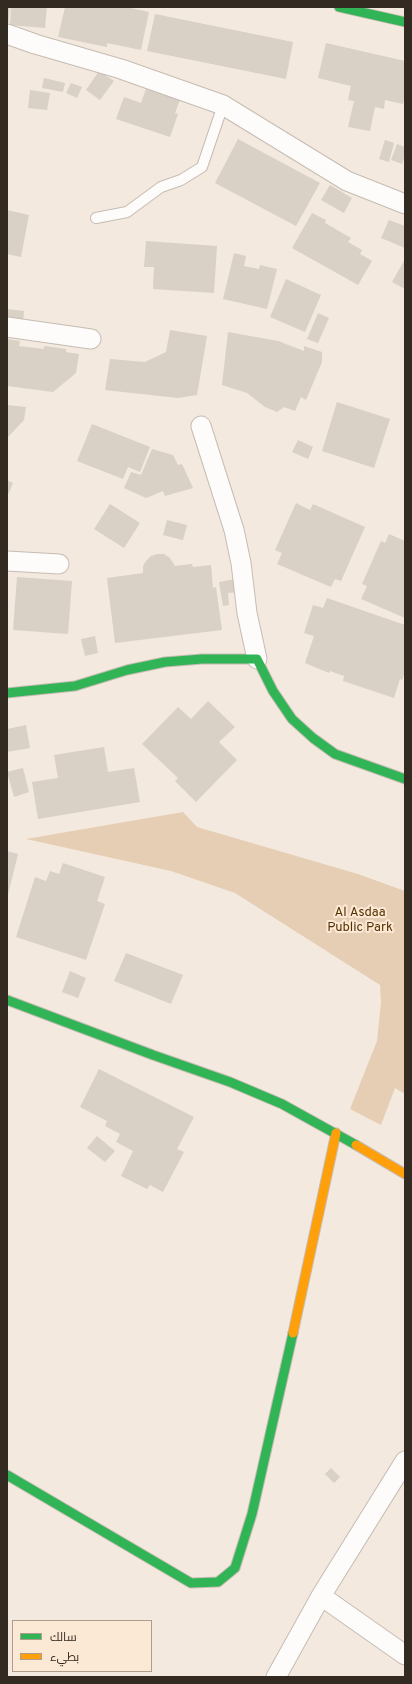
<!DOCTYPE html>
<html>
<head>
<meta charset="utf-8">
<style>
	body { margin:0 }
	#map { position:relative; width:412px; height:1684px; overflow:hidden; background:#f3e9de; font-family:Overpass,Cairo,sans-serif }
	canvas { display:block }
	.frame { position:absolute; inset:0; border:8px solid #332a21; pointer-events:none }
	.legend { position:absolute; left:12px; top:1620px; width:140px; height:52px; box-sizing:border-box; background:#fce9d5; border:1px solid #ac9d8d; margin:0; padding:5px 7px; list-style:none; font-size:12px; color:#332a21 }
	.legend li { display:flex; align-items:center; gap:8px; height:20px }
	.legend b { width:20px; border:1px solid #ac9d8d }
</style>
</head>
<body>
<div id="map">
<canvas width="412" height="1684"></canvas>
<div class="frame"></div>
<ul class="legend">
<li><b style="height:5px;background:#30b455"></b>سالك</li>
<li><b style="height:5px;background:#ff9f0a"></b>بطيء</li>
</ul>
</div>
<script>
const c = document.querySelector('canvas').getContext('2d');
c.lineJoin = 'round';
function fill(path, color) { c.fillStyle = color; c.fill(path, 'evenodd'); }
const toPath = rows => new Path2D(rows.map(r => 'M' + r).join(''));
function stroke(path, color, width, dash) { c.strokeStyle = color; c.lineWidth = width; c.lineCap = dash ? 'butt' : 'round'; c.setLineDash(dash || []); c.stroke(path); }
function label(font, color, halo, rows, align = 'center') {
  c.font = font + ' Overpass,sans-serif'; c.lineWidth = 4; c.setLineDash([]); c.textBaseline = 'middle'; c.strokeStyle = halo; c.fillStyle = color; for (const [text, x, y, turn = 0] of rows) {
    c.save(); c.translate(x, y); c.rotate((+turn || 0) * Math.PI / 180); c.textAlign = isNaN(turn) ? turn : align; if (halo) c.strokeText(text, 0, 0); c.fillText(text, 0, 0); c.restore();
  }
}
fill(toPath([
	[183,812,197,827,358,874,405,891,405,1094,395,1088,381,1125,350,1109,377,1041,381,1002,380,985,235,893,171,871,26,839]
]), '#e6ceb5');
fill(toPath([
	[7,7,10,7,8,27,7,27],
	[11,7,47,7,45,28,10,25],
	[65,7,126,7,149,12,141,50,107,43,107,47,58,37],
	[155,14,293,42,286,79,147,51],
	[326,43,405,61,405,95,403,104,385,100,384,109,375,107,370,131,348,127,354,101,348,100,351,86,318,78],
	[99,71,114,81,100,100,86,90],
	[44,78,65,83,63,92,42,88],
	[71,83,82,87,77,98,66,93],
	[146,89,180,100,175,113,178,114,170,137,116,119,124,97,141,103],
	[30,90,50,93,47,110,28,108],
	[238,139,320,183,296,226,215,183],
	[385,140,394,143,389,162,379,159],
	[397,144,405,147,405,155,402,164,391,160],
	[330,185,352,198,344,213,321,200],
	[7,210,29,215,21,257,7,254],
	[312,213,326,220,325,223,351,238,348,242,362,250,360,254,372,261,358,285,292,248],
	[389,220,405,226,405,248,381,238],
	[146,241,217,246,214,293,153,289,154,267,144,267],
	[234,253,246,256,244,266,259,269,260,265,277,269,267,309,223,299],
	[405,259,405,289,392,282],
	[286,279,321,295,305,332,270,317],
	[7,309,24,311,23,323,7,321],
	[318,313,329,318,318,343,307,339],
	[170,330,207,336,197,395,178,398,105,390,110,359,145,362,166,352],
	[228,332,278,341,304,351,304,346,322,352,322,362,306,400,301,397,295,411,284,407,277,412,265,407,247,393,222,385],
	[7,339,20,341,19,346,44,349,44,346,66,349,66,352,79,354,76,373,53,392,7,386],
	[337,402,390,419,374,468,322,451],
	[7,405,26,407,24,420,7,438],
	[92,424,150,447,140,472,128,467,123,479,77,461],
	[298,440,313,447,308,459,292,452],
	[152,449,173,455,178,465,182,464,193,488,165,496,163,491,146,498,124,488,131,472,141,475],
	[7,480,13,483,9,493,7,493],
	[296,503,310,510,313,504,365,527,341,581,335,579,331,587,277,564,282,553,275,550],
	[110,504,140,523,124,548,94,529],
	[167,520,187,525,183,540,163,535],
	[389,534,405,541,405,618,361,599,367,586,362,584,381,541,385,543],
	[157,554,164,554,170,558,175,566,192,564,193,567,211,565,213,588,216,587,222,630,115,643,107,578,143,573,143,566,146,561,151,556],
	[17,577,72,581,68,634,13,630],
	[236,579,238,592,228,593,229,605,223,606,219,582],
	[327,598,405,625,405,672,402,680,400,679,394,698,343,681,344,676,330,671,329,673,305,663,314,636,304,633,313,605,323,608],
	[95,636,98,653,85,656,81,639],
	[208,701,235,727,219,742,237,760,196,802,175,781,178,778,142,744,178,707,191,719],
	[26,725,30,748,7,752,7,729],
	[104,747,108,772,134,768,140,802,38,819,32,782,58,778,54,755],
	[23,768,29,792,14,797,7,772],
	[7,851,18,854,8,895,7,895],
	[63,863,105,877,97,901,105,904,86,960,16,937,35,877,46,881,50,871,59,874],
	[126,953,183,975,171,1004,114,981],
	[70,971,86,978,78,998,62,992],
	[99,1069,194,1117,177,1149,184,1152,163,1192,150,1185,147,1189,121,1176,133,1151,116,1142,120,1134,105,1126,107,1121,80,1107],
	[97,1136,115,1151,105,1162,87,1148],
	[331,1468,340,1477,334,1483,325,1474]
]), '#d9d0c6');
const lane = toPath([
	[96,218,127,212,161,187,181,180,202,167,223,105]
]);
const street = toPath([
	[7,34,35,44,121,69,223,105,347,181,405,204],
	[7,327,91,339],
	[201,426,234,530,241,563,247,613,257,659],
	[7,561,59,564],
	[321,1596,405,1655],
	[276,1677,321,1596,405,1461]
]);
const fast = toPath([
	[339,7,405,22],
	[7,693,75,686,127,670,165,662,202,659,257,659,273,691,292,719,313,738,335,754,405,779],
	[7,1000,153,1055,230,1082,282,1104,356,1145],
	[7,1475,191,1583,218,1582,235,1568,252,1514,293,1333]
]);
const slow = toPath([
	[356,1145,405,1174],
	[293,1333,336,1133]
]);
stroke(lane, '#c5bcb3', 12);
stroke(street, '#c5bcb3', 21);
stroke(fast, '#c5bcb3', 11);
stroke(slow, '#c5bcb3', 11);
stroke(lane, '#fdfcfa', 10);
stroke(street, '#fdfcfa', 19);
stroke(fast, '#30b455', 9);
stroke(slow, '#ff9f0a', 9);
label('13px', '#543000', '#fce9d5', [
	["Al Asdaa",360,913],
	["Public Park",360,928]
]);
</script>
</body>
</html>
